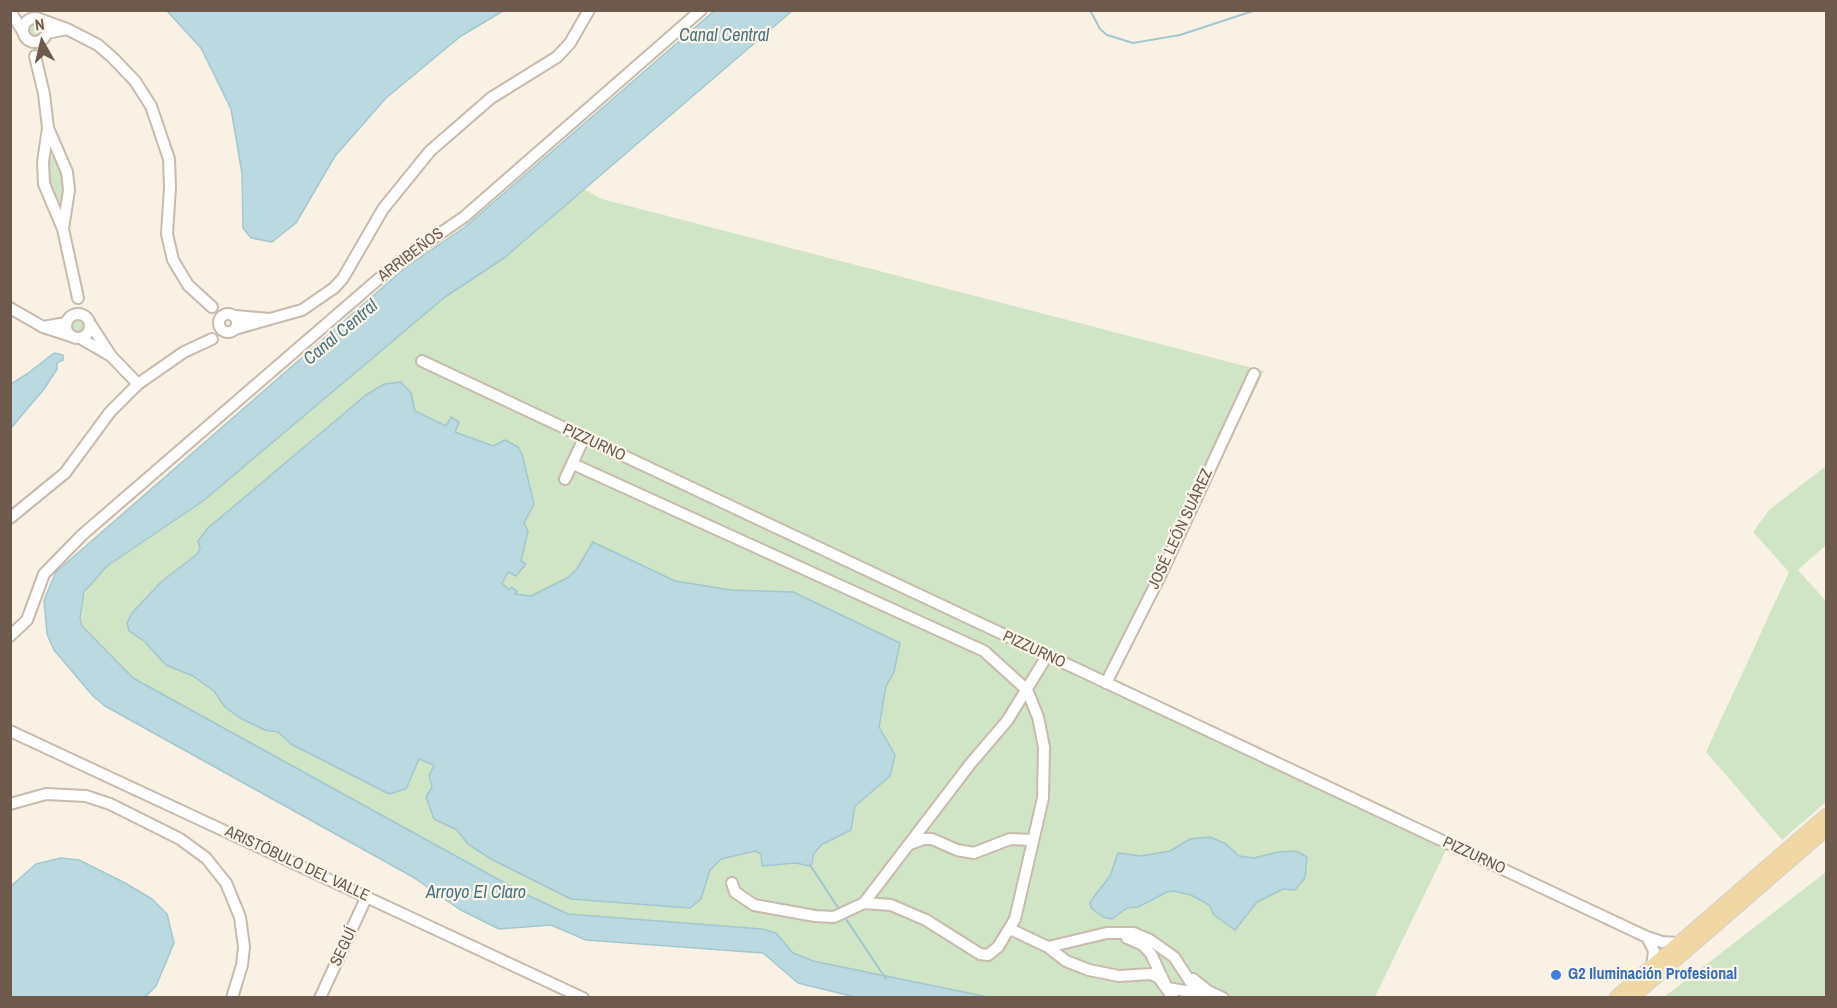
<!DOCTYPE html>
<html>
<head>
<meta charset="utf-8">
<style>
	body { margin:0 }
	#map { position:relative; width:1837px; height:1008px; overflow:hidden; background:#f9f2e4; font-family:"Archivo Narrow",sans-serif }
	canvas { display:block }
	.frame { position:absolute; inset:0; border:12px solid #6e5a4d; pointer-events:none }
	.north { position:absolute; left:12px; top:12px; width:60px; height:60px; -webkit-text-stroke:4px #fcf6ea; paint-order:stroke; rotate:352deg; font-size:16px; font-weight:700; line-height:24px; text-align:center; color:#6e5a4d }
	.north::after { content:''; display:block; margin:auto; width:21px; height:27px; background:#6e5a4d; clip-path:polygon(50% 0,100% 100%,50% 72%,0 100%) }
</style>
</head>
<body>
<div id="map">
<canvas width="1837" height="1008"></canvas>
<div class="frame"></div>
<div class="north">N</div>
</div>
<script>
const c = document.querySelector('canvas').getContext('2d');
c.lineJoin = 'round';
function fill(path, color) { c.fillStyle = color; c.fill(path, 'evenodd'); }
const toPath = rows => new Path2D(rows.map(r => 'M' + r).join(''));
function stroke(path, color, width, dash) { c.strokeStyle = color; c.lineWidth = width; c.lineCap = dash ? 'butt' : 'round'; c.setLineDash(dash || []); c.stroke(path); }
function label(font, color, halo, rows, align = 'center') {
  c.font = font + ' "Archivo Narrow",sans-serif'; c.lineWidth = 4.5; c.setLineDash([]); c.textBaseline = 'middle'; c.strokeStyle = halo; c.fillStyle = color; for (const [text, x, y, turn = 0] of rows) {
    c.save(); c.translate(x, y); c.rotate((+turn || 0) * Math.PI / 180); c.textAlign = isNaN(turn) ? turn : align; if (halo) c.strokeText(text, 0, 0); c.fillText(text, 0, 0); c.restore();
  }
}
fill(toPath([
	'26 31a9 9 0 1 1 18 0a9 9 0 1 1-18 0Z',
	[57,155,66,183,63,201,57,202,53,199,49,184,48,161,50,157],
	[584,189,602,199,1264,371,1108,690,1446,850,1375,997,988,997,813,961,793,953,776,933,762,929,568,914,521,892,133,678,102,647,82,626,80,603,93,579,107,566,203,501,445,297,504,258],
	'69 327a9 9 0 1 1 18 0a9 9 0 1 1-18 0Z',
	[1826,466,1826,545,1798,570,1826,601,1826,802,1782,840,1706,752,1789,572,1753,532,1769,510],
	[1826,872,1826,997,1664,997]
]), '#d0e5c5');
const water = toPath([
	[167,11,503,11,461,36,386,98,335,156,296,223,272,242,251,238,243,228,242,173,231,109,201,48,167,11],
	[714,11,792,11,504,258,445,297,203,501,107,566,84,592,80,618,82,626,133,678,521,892,568,914,762,929,776,933,793,953,813,961,988,997,855,997,798,983,763,953,586,940,551,925,499,929,459,909,413,877,105,706,93,696,54,650,47,634,44,600,56,572,406,267,465,227,714,11],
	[54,353,63,355,63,360,57,363,57,369,44,389,11,428,11,384,27,374,54,353],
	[401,382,411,393,415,411,446,426,451,417,459,422,455,432,493,446,505,440,518,447,522,454,534,504,524,523,528,531,521,561,526,564,516,576,508,572,502,583,509,590,511,587,517,591,515,594,531,596,567,578,576,570,593,542,675,581,731,590,793,592,900,643,894,672,886,686,879,727,895,755,890,776,855,806,851,830,821,845,813,855,812,864,809,866,796,863,762,866,761,854,755,851,721,859,710,870,701,899,690,908,571,899,491,859,468,844,457,830,434,819,426,797,432,787,429,775,434,766,431,764,419,759,406,789,389,794,291,744,278,732,265,730,240,718,225,707,214,691,193,676,166,665,144,641,129,631,127,623,132,613,161,582,197,554,200,548,198,541,208,528,366,395,384,384,401,382],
	[1210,837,1226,844,1239,856,1254,858,1278,852,1296,851,1307,857,1305,878,1295,890,1283,889,1257,902,1235,930,1214,915,1209,905,1191,895,1174,891,1167,892,1138,907,1127,908,1112,919,1103,917,1091,908,1090,902,1110,876,1118,853,1141,856,1170,851,1190,839,1210,837],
	[61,858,79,860,125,883,152,899,167,914,174,943,156,986,145,997,11,997,11,886,36,864,61,858]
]);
fill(water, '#bbd9e0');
stroke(water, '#a3c7d0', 1.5);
stroke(toPath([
	[1090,10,1100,29,1107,35,1133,43,1180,35,1256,10],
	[810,865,839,909],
	[844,916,886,979]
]), '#a3c7d0', 2);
const minor = toPath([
	[10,11,22,30],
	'23 30a12 12 0 1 1 24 0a12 12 0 1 1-24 0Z',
	[42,20,67,29,47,33],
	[67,29,98,45,113,58,135,81,151,106,169,159,170,187,167,234,173,260,188,285,212,307],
	[35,56,44,94,48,128,43,162,44,184,63,229,78,298],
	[48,128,67,172,69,190,63,229],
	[10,308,43,327],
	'219 323a9 9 0 1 1 18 0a9 9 0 1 1-18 0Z',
	'66 326a12 12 0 1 1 24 0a12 12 0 1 1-24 0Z',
	[235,316,270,319,235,329],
	[270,319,302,310,334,288,343,278,383,209,430,151,491,98,557,57,570,43,589,10],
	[66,323,43,327,71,336],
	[80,338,111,356,91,325],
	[111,356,138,384],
	[422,361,1647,937,1662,942,1678,943],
	[573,464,984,651,1027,690,1038,717,1044,747,1043,798,1015,919,998,947,988,955,980,954,926,920,891,905,864,903],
	[565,479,584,438],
	[10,518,65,473,110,412,138,384,184,352,212,339],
	[10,636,27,620,44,574,82,535,397,263,464,217,701,10],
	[1106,683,1161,574,1254,374],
	[10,731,583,998],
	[10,804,46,794,86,796,110,804,180,839,206,858,226,883,240,917,244,947,242,965,232,998],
	[910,844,923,839,932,839,957,850,974,853,1010,839,1032,840],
	[732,883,735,892,754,905,815,916,834,917,864,903,971,763,1007,721,1047,656],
	[1010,929,1048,947,1107,933,1134,933,1150,940,1174,957,1201,998],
	[1647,937,1654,951,1652,967],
	[1127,938,1143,945,1151,954,1167,988,1198,993],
	[1048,947,1066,961,1089,970,1119,976,1151,974,1159,978,1173,998],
	[1193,979,1208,991,1223,998],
	[320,998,367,896]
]);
const major = toPath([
	[1616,998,1826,816],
	[1631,998,1826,829]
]);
stroke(minor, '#c8baac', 14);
stroke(major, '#d6d1cd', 16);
stroke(minor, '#fff', 10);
stroke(major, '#f0d7a4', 14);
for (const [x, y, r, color] of [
	[1556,975,6,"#3f7fe0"]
]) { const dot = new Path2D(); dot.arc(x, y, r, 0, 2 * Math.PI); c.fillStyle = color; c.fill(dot); stroke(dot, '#fcf6ea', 2); }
label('16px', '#6e5a4d', '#fcf6ea', [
	["ARRIBEÑOS",411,255,-37],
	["PIZZURNO",594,443,25],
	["JOSÉ LEÓN SUÁREZ",1181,529,-65],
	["PIZZURNO",1034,650,25],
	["PIZZURNO",1474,856,25],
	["ARISTÓBULO DEL VALLE",297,864,25],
	["SEGUÍ",344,947,-65]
]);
label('bold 16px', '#366cbe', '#fcf6ea', [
	["G2 Iluminación Profesional",1568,975]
], 'left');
label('italic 18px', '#4a7480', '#fcf6ea', [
	["Canal Central",724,36],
	["Canal Central",341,333,-40],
	["Arroyo El Claro",476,893]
]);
</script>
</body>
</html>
